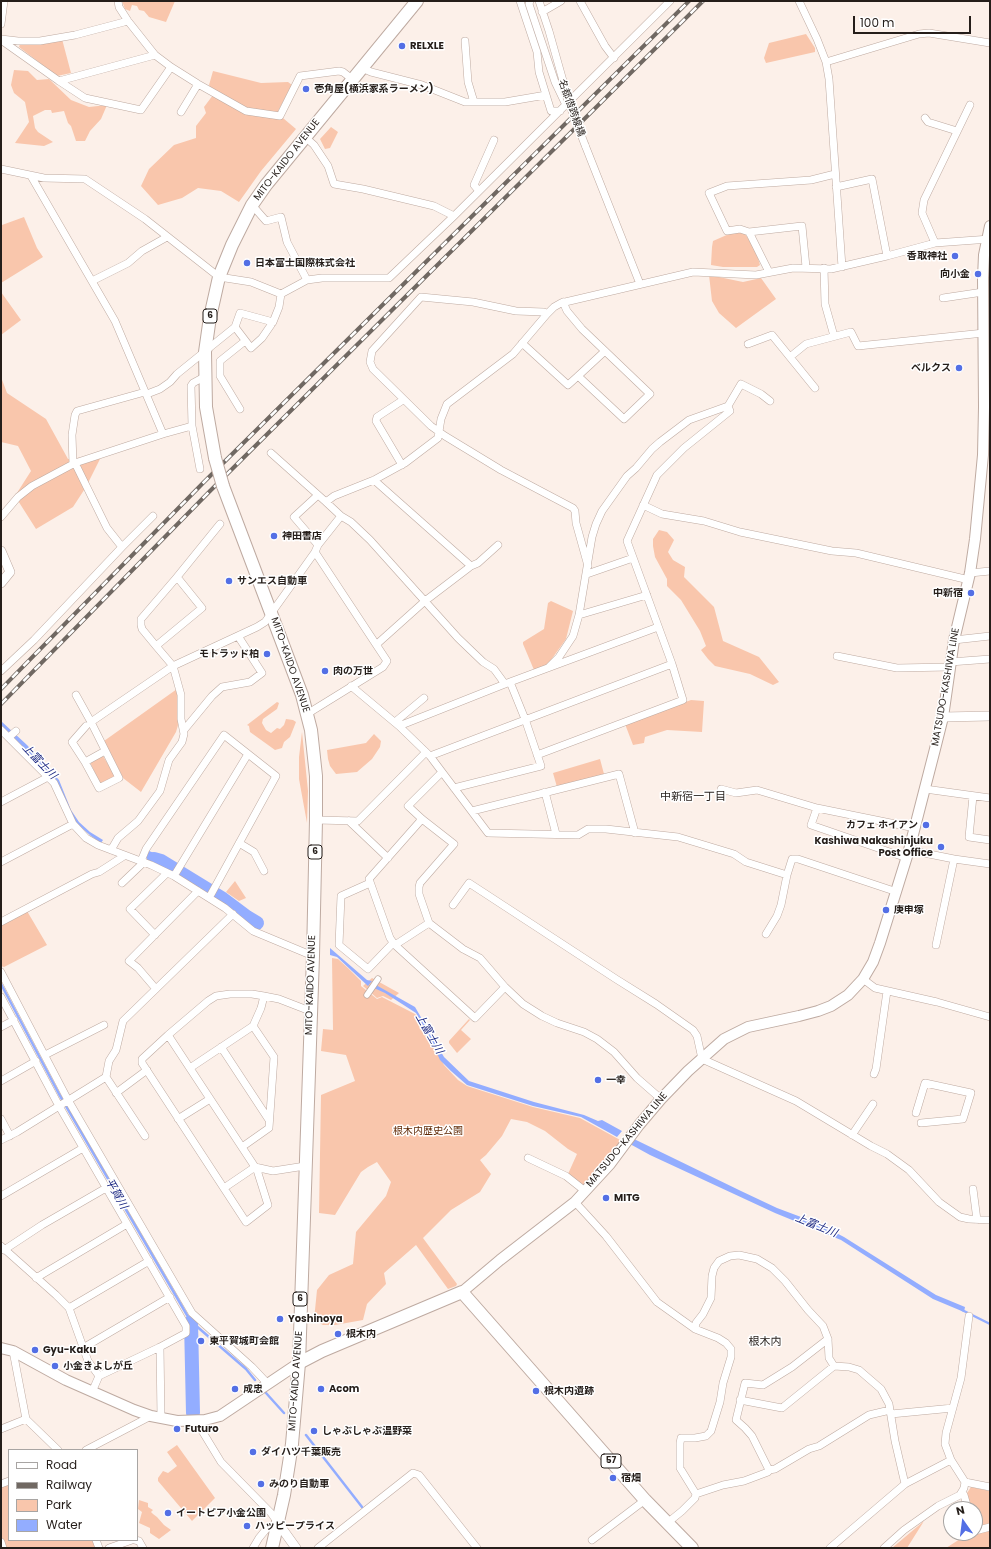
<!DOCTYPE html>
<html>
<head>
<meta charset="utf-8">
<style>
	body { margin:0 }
	#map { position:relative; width:991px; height:1549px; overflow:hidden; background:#fcf0e9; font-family:Poppins,sans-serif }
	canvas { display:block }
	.frame { position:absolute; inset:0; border:2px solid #251e1a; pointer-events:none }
	.legend { position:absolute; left:8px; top:1449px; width:130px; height:92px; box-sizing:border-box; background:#fff; border:1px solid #a8a5a3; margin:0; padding:5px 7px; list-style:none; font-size:12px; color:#251e1a }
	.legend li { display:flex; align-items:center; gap:8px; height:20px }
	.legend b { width:20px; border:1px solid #a8a5a3 }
	.north { position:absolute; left:943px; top:1501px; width:40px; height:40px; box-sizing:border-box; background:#fff; border:1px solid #a8a5a3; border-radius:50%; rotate:346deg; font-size:11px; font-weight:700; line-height:16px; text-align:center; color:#251e1a }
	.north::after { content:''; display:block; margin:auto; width:14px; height:18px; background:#536fe5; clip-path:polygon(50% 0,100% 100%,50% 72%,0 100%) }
	.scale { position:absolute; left:853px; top:16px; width:118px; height:18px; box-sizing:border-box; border:2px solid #251e1a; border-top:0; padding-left:5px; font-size:12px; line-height:14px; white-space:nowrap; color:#251e1a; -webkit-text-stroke:3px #fff; paint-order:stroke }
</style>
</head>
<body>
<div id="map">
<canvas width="991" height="1549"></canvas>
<div class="frame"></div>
<ul class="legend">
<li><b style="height:5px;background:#fff"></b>Road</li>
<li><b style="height:5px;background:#706862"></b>Railway</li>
<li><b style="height:11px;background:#f9c6ac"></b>Park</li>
<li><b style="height:11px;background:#93adff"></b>Water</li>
</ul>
<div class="north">N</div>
<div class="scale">100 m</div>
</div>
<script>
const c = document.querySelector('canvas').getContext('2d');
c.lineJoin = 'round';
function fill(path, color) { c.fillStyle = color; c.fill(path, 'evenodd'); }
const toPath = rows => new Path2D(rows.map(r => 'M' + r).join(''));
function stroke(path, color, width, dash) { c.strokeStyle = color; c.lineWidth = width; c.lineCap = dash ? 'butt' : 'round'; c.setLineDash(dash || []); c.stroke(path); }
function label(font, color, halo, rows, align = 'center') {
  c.font = font + ' Poppins,"Noto Sans JP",sans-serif'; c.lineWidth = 3; c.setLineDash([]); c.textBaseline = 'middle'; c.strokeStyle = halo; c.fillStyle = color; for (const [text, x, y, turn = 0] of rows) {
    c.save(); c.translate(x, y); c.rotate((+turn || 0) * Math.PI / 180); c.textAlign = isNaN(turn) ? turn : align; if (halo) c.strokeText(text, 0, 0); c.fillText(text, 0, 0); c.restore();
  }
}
fill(toPath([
	[122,1,175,1,166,22,149,17,144,11,139,10,137,6,132,5,130,11,125,9],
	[806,34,815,48,815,52,766,63,764,58,769,43],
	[62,39,71,73,57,76,19,47,20,44],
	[14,70,28,71,37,80,49,79,71,100,89,107,107,105,101,119,90,131,85,141,76,141,71,126,68,123,64,111,52,113,51,110,45,110,33,116,35,128,38,132,53,142,44,146,15,143,29,122,25,102,14,93,11,85],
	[213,71,261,83,288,82,292,85,277,113,296,129,261,171,239,202,221,191,198,188,182,198,158,205,141,186,149,169,174,145,196,138,196,126,206,113,204,107,213,95,209,85],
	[331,127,338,132,330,148,325,149,320,139],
	[24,217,37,248,43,257,1,283,1,224,2,225],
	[744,232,756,251,760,265,757,267,723,267,711,265,712,247,713,241,729,234],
	[709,275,743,282,761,278,776,299,736,328,719,313,712,301],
	[1,292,21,320,1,335],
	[1,377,7,393,46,419,68,459,102,455,86,487,73,507,36,529,15,496,31,471,18,446,1,442],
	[659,530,667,532,674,540,668,552,673,560,685,567,684,577,714,607,723,641,759,657,779,682,773,685,750,674,715,666,708,659,701,650,706,646,700,631,681,600,667,586,667,579,655,557,653,546,653,539],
	[551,601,573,611,566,639,551,660,543,668,534,670,523,644,523,642,544,629,548,603],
	[177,689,178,725,176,732,141,792,123,778,104,741],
	[691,700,704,701,702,732,667,730,645,737,644,743,633,745,625,724],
	[277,702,279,703,277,709,263,719,262,723,266,730,271,733,277,728,280,729,284,725,286,719,293,720,296,722,290,737,284,742,282,748,275,750,250,732,249,726,247,725],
	[302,732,308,791,307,823,299,779,299,757],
	[374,734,381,741,380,747,372,759,357,772,336,774,330,766,328,759,327,750,366,743],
	[103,756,115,776,108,782,100,784,90,762],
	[600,759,604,774,557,787,553,773],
	[235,881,246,898,239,901,226,892],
	[27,911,47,945,4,967,1,966,1,924],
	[332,958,338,959,348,968,361,981,361,986,377,999,382,997,415,1014,422,1021,430,1036,444,1065,458,1080,467,1086,533,1107,580,1118,622,1141,583,1185,568,1174,577,1154,568,1149,545,1131,527,1122,511,1119,502,1136,486,1155,480,1160,491,1174,480,1192,451,1210,423,1238,457,1284,456,1286,448,1289,416,1245,384,1273,386,1284,367,1304,363,1320,335,1325,323,1325,314,1320,317,1290,329,1275,353,1264,356,1232,386,1196,391,1182,377,1162,368,1167,361,1172,335,1215,319,1213,321,1095,355,1081,346,1055,321,1051,323,1029,333,1030],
	[372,978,399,993,391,1000,383,996,377,998,363,986],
	[469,1019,470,1020,461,1030,471,1039,457,1053,449,1043,449,1041],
	[177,1445,215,1498,192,1521,158,1481,158,1478,163,1471,168,1473,177,1466,167,1452],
	[9,1484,9,1540,94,1540,97,1548,5,1548,1,1535,1,1487],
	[971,1487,990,1491,990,1520,987,1529,990,1531,990,1548,946,1548,968,1534,967,1533,975,1533,975,1509,961,1509,959,1505],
	[139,1500,148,1503,148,1507,153,1510,151,1512,153,1514,157,1517,164,1525,171,1530,159,1539,150,1533,150,1528,139,1523,142,1512,138,1509],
	[924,1521,907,1548,892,1548]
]), '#f9c6ac');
fill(toPath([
	[1,721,27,745,59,780,71,810,79,822,90,832,103,840,101,843,91,836,77,824,71,816,57,782,1,725],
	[149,851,162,856,173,863,170,870,146,858],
	[181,868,209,885,206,891,178,874],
	[217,891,233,901,257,919,253,924,214,896],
	[330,948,367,980,372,981,368,986,337,957,330,955],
	[376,985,415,1007,444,1057,469,1081,534,1102,584,1115,598,1121,602,1120,622,1131,617,1137,581,1117,533,1106,467,1085,451,1071,440,1060,430,1038,416,1013,385,993,374,988],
	[634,1139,741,1191,777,1208,817,1223,844,1237,936,1295,965,1307,964,1312,933,1299,841,1240,775,1213,650,1155,630,1144]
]), '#93adff');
stroke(toPath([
	[1,984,59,1094,191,1322,194,1324,246,1369,255,1380],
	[962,1310,990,1324],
	[266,1393,284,1413],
	[306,1435,362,1507]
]), '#93adff', 2.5);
stroke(toPath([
	[154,859,161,861,223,899,247,917,257,923],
	[191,1322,193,1413]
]), '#93adff', 14);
const pedestrian = toPath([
	[367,995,378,979]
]);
const minor = toPath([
	[118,1,119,7,128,21,155,55,171,67,198,84,246,111,280,116,300,76,339,71,343,72,352,79],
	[520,1,537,52,539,72,551,111,560,111],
	[530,1,529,4,555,82,566,105],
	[539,1,549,31,567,95],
	[580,1,605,46,614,58],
	[799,1,817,39,826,62,829,79,842,267],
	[542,12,561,1],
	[1,24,4,1],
	[1,39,18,41,40,41,75,35,128,21],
	[1,40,59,81,85,98,141,110,171,67],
	[465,41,468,82,474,102],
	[826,62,919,34,929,33,990,43],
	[362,68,371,72,422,85,465,102,505,102,546,95],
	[59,81,155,55],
	[181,112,198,84],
	[925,118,928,122,957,131],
	[305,137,314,145,328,166,334,184,363,189,434,206,454,216],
	[585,145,640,284],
	[1,169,44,178,85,179,145,219,219,277,251,282,281,294,307,280],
	[31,176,115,321,163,434],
	[836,187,872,179,887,256],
	[479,191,474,185,494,140],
	[252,205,266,221,281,217,287,242,307,280,322,278,389,278,454,216,670,1],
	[749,232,802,226,806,267],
	[935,243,922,213,924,200,970,105],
	[824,268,825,304,834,336],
	[769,272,749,232,740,229,727,231,709,193,727,186,811,180,835,174],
	[92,281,128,263,142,251,167,237],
	[943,298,983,292],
	[563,302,567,311,582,329,650,394,624,419,578,376,605,351],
	[547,314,544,312,516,311,473,302,421,297,372,351,370,362,373,369,431,426,445,436,501,470,573,508,575,511,576,523,588,566],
	[235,327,240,313,273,322],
	[522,343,568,385,578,376],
	[748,344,772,335,815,388],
	[790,357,806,344,851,332,858,346,984,333],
	[147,394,160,389,170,382,177,374,235,327,251,348,262,338,273,322,279,307,281,294],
	[240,409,220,376,220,361,245,341],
	[192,426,200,469],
	[271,453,326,502],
	[75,463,107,528,122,547,153,516],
	[73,464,72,435,75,415,77,411,145,392],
	[402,465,376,421,377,417,403,400],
	[374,480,471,566],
	[318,495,294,517,318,545],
	[643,505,662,514,704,521,740,532,832,551,856,553,969,580],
	[341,516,351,522,370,540,458,638,483,662,494,669,505,684],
	[1,517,18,497,32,486,75,463,163,434,192,426,191,386,193,383,204,377],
	[970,573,990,571],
	[587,574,633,558],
	[177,577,220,524],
	[579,615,647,595],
	[658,627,510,682,399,726,430,756,488,833,578,835,588,829,606,829,678,837,734,854,746,862,787,875],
	[954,640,990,636],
	[377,644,425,601,471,566,478,563,498,545],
	[837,656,897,668,949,667],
	[950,662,990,659],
	[549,667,559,657,573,636,579,615,592,537,596,524,602,511,627,476,636,468,652,449,660,442,689,420,728,406],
	[1,671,34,640,122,547],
	[351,686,399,726],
	[76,695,91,722,119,778,99,788,85,762,105,751],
	[307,714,383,667,387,661,315,552],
	[91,722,173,666,257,627,265,622,315,552,318,545,341,516,326,502,334,496,374,480,405,463,438,438,441,419,447,404,513,354,547,314,554,307,561,303,693,272,756,275,793,268,831,269,887,256,935,243,990,239],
	[395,722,424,698],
	[1,730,54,783,73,824,86,838,98,845,151,865,174,876,225,908,253,931,313,956],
	[184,730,212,696,222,687,250,682,262,673,238,636],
	[9,737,16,731],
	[537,755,683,700,672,664,627,541,657,475,684,448,730,411,728,406,741,384,761,394,770,401],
	[430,756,672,664],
	[85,762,72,742,86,726],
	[442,772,408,806,422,819,454,844,420,883,419,887,419,894,429,923,463,949,480,958,505,987,523,1004,542,1016,557,1023,584,1032,597,1039,614,1052,637,1078,661,1099],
	[454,788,541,766,525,719,510,682],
	[721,789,736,793,757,790,817,808,915,828],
	[925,789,990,798],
	[545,792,556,834],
	[973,796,969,837,990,840],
	[1,802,48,777],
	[817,808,811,825,907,858],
	[472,811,619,774,635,833],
	[422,819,369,879,390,938,395,945,475,1018,505,987],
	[316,820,358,821,426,752],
	[349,821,388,858],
	[239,843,254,852,264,871],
	[111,850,118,838,138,821,160,791,169,760,182,742,184,734,181,719,181,695,173,666,156,646,142,629,141,625,141,619,177,577,202,608,156,646],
	[909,850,954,859,936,945],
	[954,859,990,864],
	[141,861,146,849,224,735,276,776,209,898],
	[1,862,73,824],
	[174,876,248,754],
	[122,883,144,862],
	[370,883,341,896,339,945,368,969,393,943],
	[453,905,469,883,616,979,656,1004,693,1030,697,1036,702,1059,796,1101,871,1146,887,1154,909,1170,939,1202,960,1217,969,1219,990,1220],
	[1,922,92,874,99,872,124,856],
	[766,934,777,916,781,905,787,875,792,859,798,859,897,892],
	[155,935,130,909,167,873],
	[395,945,429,923],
	[1,972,68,1100,192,1313,252,1367,268,1384],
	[863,979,875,988,937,1002,990,1017],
	[156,989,138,968,129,961,198,891],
	[1,997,59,1106,186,1326,186,1333,160,1347,99,1376,88,1361,69,1308,56,1295,1,1246],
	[253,1026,261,1008,264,996],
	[1,1027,14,1020],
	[168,1035,257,1170,268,1205,246,1222,142,1063,142,1059,168,1035,208,1001,216,996,230,994,252,994,264,996,279,999,310,1011],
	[221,1047,269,1120],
	[45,1055,104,1025],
	[190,1068,253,1026,274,1057,269,1128,242,1147],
	[874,1074,876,1069,887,991],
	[106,1077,145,1136],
	[1,1081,36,1061],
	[116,1093,147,1070],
	[916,1113,925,1083,971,1093,963,1119,921,1123],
	[1,1119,10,1136],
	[178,1119,210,1099],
	[852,1135,873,1104],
	[1,1140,17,1132,106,1077,109,1061,116,1050,123,1021,233,914],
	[528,1158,566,1176,585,1191],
	[224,1188,255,1167,273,1171,305,1166],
	[973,1189,977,1220],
	[1,1196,83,1148],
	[575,1202,606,1236,657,1302,695,1329,718,1338,726,1343,731,1349,731,1357,723,1383,720,1402,711,1431,706,1436,695,1438,681,1438,680,1443,680,1468,696,1494,695,1498,682,1511,666,1524],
	[4,1250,42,1225,106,1188],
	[36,1278,127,1224],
	[69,1308,149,1261],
	[695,1329,696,1323,703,1314,711,1298,712,1276,714,1268,719,1261,730,1256,739,1255,757,1259,772,1268,785,1281,808,1310,823,1326,828,1339,829,1358,834,1366,849,1367,859,1370,881,1389,889,1404,895,1441,905,1484],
	[160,1347,161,1418],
	[83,1348,170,1297],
	[13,1351,26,1419,58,1450],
	[92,1392,99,1376],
	[740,1400,782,1408,834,1366],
	[891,1414,953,1408],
	[196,1421,221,1462,271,1513,278,1523],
	[1,1429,26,1419],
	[86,1450,151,1416],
	[769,1470,752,1436,745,1428,736,1420,745,1383,763,1385,792,1367,828,1339],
	[965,1482,990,1487],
	[1,1484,9,1481],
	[961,1493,964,1495,968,1509],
	[696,1494,723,1485,744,1481,768,1472,769,1470,775,1469,809,1449,819,1446,869,1415,890,1410],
	[975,1531,990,1527],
	[96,1540,99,1548],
	[135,1540,139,1541,143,1548],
	[592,1540,645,1500],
	[1,1542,3,1548],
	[109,1548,132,1540],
	[253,1548,259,1538,268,1527,276,1530],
	[318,1548,413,1473,419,1475,477,1548],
	[830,1548,905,1484,951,1460],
	[884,1548,904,1530,938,1506,960,1495,964,1488,965,1482,951,1460,945,1444,946,1433,961,1378,969,1316]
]);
const tertiary = toPath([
	[1,551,10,572,1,583],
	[943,717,990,716],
	[278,1523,296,1548]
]);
const secondary = toPath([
	[462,1292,500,1260,575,1202,610,1164,639,1125,661,1099,688,1071,724,1039,748,1027,799,1016,818,1011,831,1006,848,995,863,979,873,962,880,943,909,850,935,749,943,717,954,640,970,573,975,539,983,455,984,407,983,278,984,255,990,226],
	[1,1348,13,1351,66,1380,134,1410,151,1416,177,1421,205,1420,220,1416,299,1363]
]);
const primary = toPath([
	[299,1363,322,1351,462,1292,645,1500,692,1548]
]);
const trunk = toPath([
	[215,458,206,407,205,352,210,317,215,295,219,277,232,245,252,205,266,185,417,1],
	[223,486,302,695,311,730,316,776,316,820,313,956,299,1363,292,1444,284,1495,272,1548]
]);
stroke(pedestrian, '#beaaa1', 7);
stroke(minor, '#beaaa1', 8);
stroke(tertiary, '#beaaa1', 10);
stroke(secondary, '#beaaa1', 12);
stroke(primary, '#beaaa1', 14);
stroke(trunk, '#beaaa1', 14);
stroke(pedestrian, '#fff', 5.5);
stroke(minor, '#fff', 7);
stroke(tertiary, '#fff', 9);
stroke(secondary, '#fff', 10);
stroke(primary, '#fff', 12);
stroke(trunk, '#fff', 12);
const rail = toPath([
	[1,689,204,482,689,1],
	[1,704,210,491,703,1]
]);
stroke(rail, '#706862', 4);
stroke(rail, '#fff', 2.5, [8]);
const minorBridge = toPath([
	[564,90,585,145]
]);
const trunkBridge = toPath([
	[215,458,223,486]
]);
stroke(minorBridge, '#beaaa1', 8, []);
stroke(trunkBridge, '#beaaa1', 14, []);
stroke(minorBridge, '#fff', 7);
stroke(trunkBridge, '#fff', 12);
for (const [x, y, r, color] of [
	[402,46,4,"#536fe5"],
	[306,89,4,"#536fe5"],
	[955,256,4,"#536fe5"],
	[247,263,4,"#536fe5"],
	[978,274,4,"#536fe5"],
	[959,368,4,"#536fe5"],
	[274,536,4,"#536fe5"],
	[229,581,4,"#536fe5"],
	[971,593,4,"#536fe5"],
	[267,654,4,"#536fe5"],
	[325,671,4,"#536fe5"],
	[926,825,4,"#536fe5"],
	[941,847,4,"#536fe5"],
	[886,910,4,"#536fe5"],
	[598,1080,4,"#536fe5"],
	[606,1198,4,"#536fe5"],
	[280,1319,4,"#536fe5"],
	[338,1334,4,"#536fe5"],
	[201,1341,4,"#536fe5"],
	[35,1350,4,"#536fe5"],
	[55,1366,4,"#536fe5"],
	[235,1389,4,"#536fe5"],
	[321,1389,4,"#536fe5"],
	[536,1391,4,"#536fe5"],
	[177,1429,4,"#536fe5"],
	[314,1431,4,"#536fe5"],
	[253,1452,4,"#536fe5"],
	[613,1478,4,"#536fe5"],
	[261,1484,4,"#536fe5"],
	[168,1513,4,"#536fe5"],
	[247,1526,4,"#536fe5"]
]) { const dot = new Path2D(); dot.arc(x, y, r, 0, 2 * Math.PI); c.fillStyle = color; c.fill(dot); stroke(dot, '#fff', 1.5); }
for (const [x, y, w] of [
	[210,316,14],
	[315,852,14],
	[300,1299,14],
	[611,1461,20]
]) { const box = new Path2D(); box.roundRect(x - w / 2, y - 7, w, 14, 3); c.fillStyle = '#fff'; c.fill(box); stroke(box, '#251e1a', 1); }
label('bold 9px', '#251e1a', null, [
	["6",210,316],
	["6",315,852],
	["6",300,1299],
	["57",611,1461]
]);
label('bold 10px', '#251e1a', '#fff', [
	["RELXLE",410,46],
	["壱角屋(横浜家系ラーメン)",314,89],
	["香取神社",947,256,"right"],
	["日本富士国際株式会社",255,263],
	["向小金",970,274,"right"],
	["ベルクス",951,368,"right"],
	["神田書店",282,536],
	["サンエス自動車",237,581],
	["中新宿",963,593,"right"],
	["モトラッド柏",259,654,"right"],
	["肉の万世",333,671],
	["カフェ ホイアン",918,825,"right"],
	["Kashiwa Nakashinjuku",933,841,"right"],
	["Post Office",933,853,"right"],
	["庚申塚",894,910],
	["一幸",606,1080],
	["MITG",614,1198],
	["Yoshinoya",288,1319],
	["根木内",346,1334],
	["東平賀城町会館",209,1341],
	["Gyu-Kaku",43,1350],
	["小金きよしが丘",63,1366],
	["成忠",243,1389],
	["Acom",329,1389],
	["根木内遺跡",544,1391],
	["Futuro",185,1429],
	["しゃぶしゃぶ温野菜",322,1431],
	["ダイハツ千葉販売",261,1452],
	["宿畑",621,1478],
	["みのり自動車",269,1484],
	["イートピア小金公園",176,1513],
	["ハッピープライス",255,1526]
], 'left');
label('10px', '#251e1a', '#fff', [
	["名都借跨線橋",571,108,70],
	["MITO-KAIDO AVENUE",287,160,-52],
	["MITO-KAIDO AVENUE",290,665,71],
	["MATSUDO-KASHIWA LINE",946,687,-80],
	["MITO-KAIDO AVENUE",311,985,-88],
	["MATSUDO-KASHIWA LINE",627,1140,-50],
	["MITO-KAIDO AVENUE",296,1381,-86]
]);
label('10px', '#602905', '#fff', [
	["根木内歴史公園",428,1131]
]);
label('italic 11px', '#1b2782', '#fff', [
	["上富士川",39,762,46],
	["上富士川",429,1034,60],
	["平賀川",116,1194,60],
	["上富士川",816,1226,22]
]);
label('11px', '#251e1a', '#fff', [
	["中新宿一丁目",693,797],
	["根木内",765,1342]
]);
</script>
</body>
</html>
